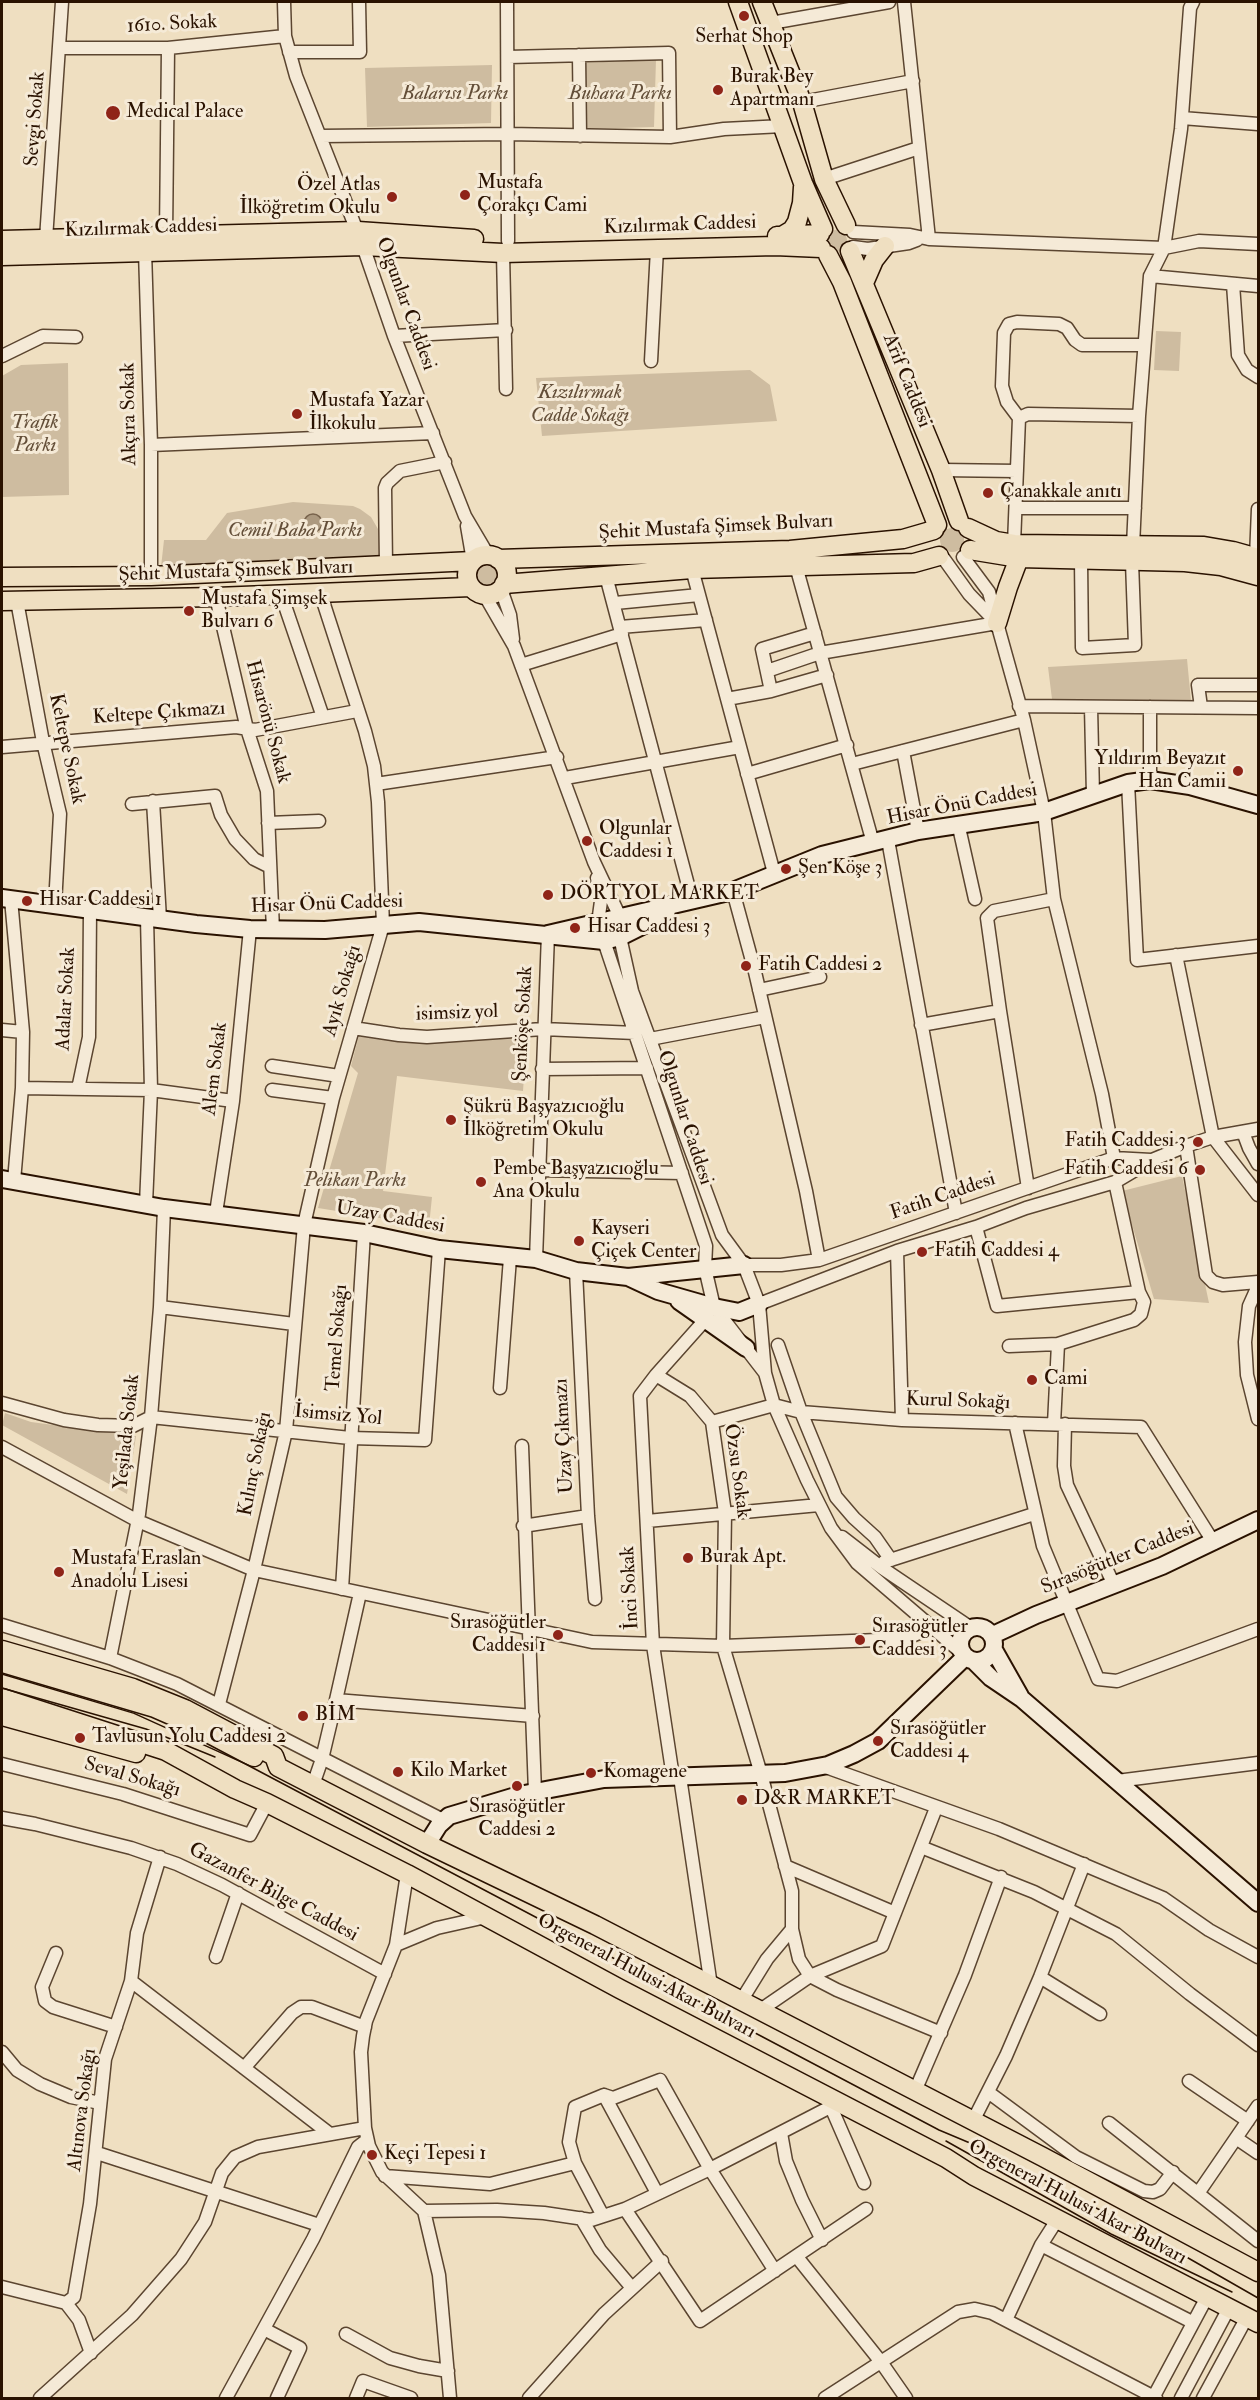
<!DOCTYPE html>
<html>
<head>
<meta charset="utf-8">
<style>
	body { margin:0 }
	#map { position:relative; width:1260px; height:2400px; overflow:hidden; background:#efdfc1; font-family:"IM FELL Double Pica",serif }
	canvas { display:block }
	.frame { position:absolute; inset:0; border:3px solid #2a1200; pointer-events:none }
</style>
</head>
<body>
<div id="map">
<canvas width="1260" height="2400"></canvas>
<div class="frame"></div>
</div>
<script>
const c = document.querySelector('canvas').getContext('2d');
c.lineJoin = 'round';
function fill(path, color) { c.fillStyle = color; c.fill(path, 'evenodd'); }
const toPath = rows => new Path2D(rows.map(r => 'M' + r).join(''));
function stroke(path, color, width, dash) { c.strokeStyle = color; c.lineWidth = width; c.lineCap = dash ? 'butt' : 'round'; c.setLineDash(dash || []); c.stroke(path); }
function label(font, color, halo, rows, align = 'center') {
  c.font = font + ' "IM FELL Double Pica",serif'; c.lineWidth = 6; c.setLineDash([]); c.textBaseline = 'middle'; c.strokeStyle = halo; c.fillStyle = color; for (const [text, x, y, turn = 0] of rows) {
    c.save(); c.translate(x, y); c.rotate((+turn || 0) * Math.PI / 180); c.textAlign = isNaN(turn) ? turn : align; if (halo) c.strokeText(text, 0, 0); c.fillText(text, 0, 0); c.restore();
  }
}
fill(toPath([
	[656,59,654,127,583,129,586,63],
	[492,65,491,123,367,127,365,68],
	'825 241a11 11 0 1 1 22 0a11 11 0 1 1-22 0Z',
	[1156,331,1181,332,1179,371,1154,370],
	[68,363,69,495,2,497,2,376,21,365],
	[750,370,770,385,777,421,542,436,536,378],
	[293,502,353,506,360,509,371,517,378,529,381,536,381,558,161,567,164,540,206,540,227,513],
	'940 540a12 12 0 1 1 24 0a12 12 0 1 1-24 0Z',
	'476 575a11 11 0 1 1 22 0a11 11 0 1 1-22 0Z',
	[1187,659,1191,701,1052,699,1048,667],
	[360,1031,527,1034,523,1091,397,1076,383,1191,432,1197,429,1226,318,1208,358,1073,351,1066],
	[1182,1176,1209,1303,1154,1299,1122,1191],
	[5,1413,31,1422,136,1436,127,1494,2,1425]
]), '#cebca0');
const water = toPath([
	'304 523a9 9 0 1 1 18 0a9 9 0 1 1-18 0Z'
]);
fill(water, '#ac997f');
stroke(water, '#78634c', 1.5);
const street = toPath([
	[284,2,285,36,296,76,363,246,394,336,465,516,488,555],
	[507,2,508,241],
	[904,2,929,239],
	[771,23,889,2],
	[61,48,168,48,285,36],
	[289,52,360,52,359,2],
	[579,55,580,136],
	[508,57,669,53,670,137],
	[802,102,913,81],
	[1182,118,1258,124],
	[321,136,508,134,670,137,724,129,783,126],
	[824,179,919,148],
	[853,232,910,235,929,239,1164,248,1181,129,1190,8,1193,2],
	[166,236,168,48],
	[46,239,62,2],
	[853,247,868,249,909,243,917,240],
	[145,251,151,445,151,576],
	[503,253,506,389],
	[1150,276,1258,286],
	[1233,284,1238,355,1247,370,1258,377],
	[394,336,506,330],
	[2,356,43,336,76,337],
	[651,361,657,249],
	[1019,418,1007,402,1002,386,1004,333,1009,324,1017,322,1059,324,1067,328,1075,340,1082,345,1144,345],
	[151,445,433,433],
	[941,470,1017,471],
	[1016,508,1135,508],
	[467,526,473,561],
	[1014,544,1019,418,1028,414,1139,416],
	[1133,546,1139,416,1150,276,1164,248,1199,241,1258,244],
	[963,557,989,592,997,622],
	[1256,557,1258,509],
	[944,559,969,594,997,623],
	[1081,560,1082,648,1135,645,1132,562],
	[386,565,385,488,387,483,400,471,445,462],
	[796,566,873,843],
	[692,569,774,873],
	[606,576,692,900],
	[501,589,510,615,513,639],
	[281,594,323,717],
	[484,594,514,646,594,862,620,917,620,937,632,991,722,1235,744,1265,759,1304,765,1373,774,1405,807,1480,831,1528,857,1563,962,1653],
	[216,597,247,729,267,791,273,930],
	[17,601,43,742,60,814,55,905],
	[615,603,699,595],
	[620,627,706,620],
	[521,665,622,634],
	[767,671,820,653,997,623,1024,720,1044,812,1054,899,1102,1094,1114,1158],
	[771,691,762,649,815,633],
	[727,699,771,691,827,675],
	[1019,706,1258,708],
	[1091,707,1093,795],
	[1150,707,1150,780],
	[1201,707,1198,685,1258,685],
	[2,747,236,727,255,730,357,711],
	[903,751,918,831],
	[852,764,1024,720],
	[747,774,847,745],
	[565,778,740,747],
	[1128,783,1137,960,1258,946],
	[376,784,557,757],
	[153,801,160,919],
	[132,804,215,796,221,815,235,839,254,859,270,867],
	[268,823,319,821],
	[958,823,975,899],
	[888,840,956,1213],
	[597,878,601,901,598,923,600,933,604,941,706,1246,705,1268,714,1307,765,1373],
	[733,891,755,972,806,1191,819,1260],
	[11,899,23,1032,22,1088,14,1181],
	[1176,955,1213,1137,1258,1195],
	[759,990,820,977],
	[921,1025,1000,1011],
	[353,1028,399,1035,427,1037,543,1029,635,1033],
	[2,1030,23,1032],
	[650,1039,765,1017],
	[272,1066,339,1076],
	[542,1069,647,1068],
	[22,1088,151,1090,233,1101],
	[78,1089,89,1037,90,910],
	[272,1090,333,1098],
	[1243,1132,1249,1148,1258,1164],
	[1186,1146,1206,1275,1213,1282,1223,1285,1258,1282],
	[538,1170,682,1173],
	[1028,1188,1000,1011,987,918,994,911,1054,899],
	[146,1204,151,1090,147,918],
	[216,1213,233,1101,250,929],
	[976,1227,997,1306,1139,1292],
	[897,1251,902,1420],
	[536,1259,548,934],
	[744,1265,781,1265,819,1260,1114,1158,1151,1160],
	[576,1271,588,1516,595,1599],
	[1258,1286,1249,1306,1245,1342,1247,1375,1258,1419],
	[759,1304,897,1251,976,1227,1026,1208,1115,1182,1152,1160,1186,1146,1213,1137,1258,1129],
	[160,1307,294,1324],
	[778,1345,801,1412,836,1497,854,1518,875,1537,891,1560],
	[1009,1346,1058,1344,1134,1320,1141,1314,1144,1302,1139,1292,1115,1182],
	[656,1375,690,1396,712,1422,725,1513,723,1646,761,1774,792,1891,792,1929,799,1959,810,1976,837,1990,941,2033],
	[500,1388,510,1258],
	[2,1403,64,1420,98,1425,133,1426,151,1417,350,1438,425,1440,439,1249],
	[712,1422,774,1405,801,1412,902,1420,1141,1427,1214,1543],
	[1015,1423,1043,1546,1098,1679,1117,1681,1258,1629],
	[1054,1424,1058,1344],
	[1065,1424,1064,1466,1067,1485,1114,1585],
	[522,1446,535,1792],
	[2,1447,138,1521,254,1570,592,1642,723,1646,904,1639,932,1628],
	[647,1521,819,1505],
	[523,1526,588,1516],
	[842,1537,882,1568,971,1628],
	[884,1562,1034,1514],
	[342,1589,364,1233],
	[2,1625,110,1658,177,1684,443,1820],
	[110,1658,139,1514,151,1417,160,1307,164,1208],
	[336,1700,533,1716],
	[219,1704,254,1570,286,1431,304,1225,333,1098,383,925,378,802,374,766,365,731,320,592],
	[2,1764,123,1794,250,1835,267,1803],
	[823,1766,999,1829,1163,1898,1209,1930,1258,1957],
	[673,1777,653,1645,640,1396,656,1375,705,1320],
	[680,1777,711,1986],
	[1117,1781,1258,1763],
	[313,1785,322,1759,336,1700,360,1593],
	[2,1818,35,1824,131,1848,177,1864,222,1885,385,1974],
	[921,1847,1034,1892,1116,1934,1190,1994,1258,2045],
	[785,1866,895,1913],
	[407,1874,396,1945,366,2021,363,2036,361,2052,365,2128,369,2146,382,2172,424,2211,439,2275,450,2398],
	[396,1945,437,1928,486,1917],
	[56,1953,42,1987,45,2001,53,2007,116,2027],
	[216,1957,238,1893],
	[1040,1977,1100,2014],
	[131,1981,330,2134],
	[741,2001,767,1959,792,1929],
	[759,2011,810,1976,882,1946,936,1808],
	[2,2052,17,2070,40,2084,71,2097,100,2103],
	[244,2068,292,2013,301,2007,312,2007,365,2027],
	[1189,2081,1248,2121],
	[915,2091,965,1975,1001,1877],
	[988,2092,1076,2157,1144,2191,1153,2192,1160,2189,1173,2172],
	[604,2095,657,2193],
	[831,2107,864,2183],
	[973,2121,1006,2056,1040,1977,1084,1864],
	[1109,2123,1258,2241],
	[781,2133,786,2161,802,2200,822,2240],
	[1236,2138,1258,2153],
	[97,2153,319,2225],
	[575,2163,569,2142,575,2107,604,2095,613,2098,660,2080,710,2169,775,2271],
	[385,2176,490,2184,575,2163,603,2216],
	[1199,2192,1258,2106],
	[625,2209,700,2321,866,2209],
	[424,2211,497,2210,544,2213,591,2220,625,2209,710,2169,838,2103],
	[581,2218,600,2250,632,2288],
	[1041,2245,1192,2322],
	[797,2257,881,2362,906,2398],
	[2,2287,66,2303,74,2297,90,2204,105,2059,131,1981,137,1933,160,1857],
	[66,2303,79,2320,91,2353],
	[1006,2320,1041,2245,1057,2220],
	[264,2329,300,2348,277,2398],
	[346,2334,390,2358,419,2366,448,2371],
	[40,2398,132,2315,181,2259,205,2222,222,2173,235,2157,258,2147,365,2128],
	[226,2398,313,2239,358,2147,367,2140],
	[356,2398,363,2381,411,2398],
	[529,2398,604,2314,662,2261],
	[825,2398,958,2312,975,2309,992,2313,1156,2398],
	[1153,2398,1207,2297],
	[1181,2398,1229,2308],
	[1203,2398,1247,2317]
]);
const secondary = toPath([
	[2,898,196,924,250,929,325,930,419,922,604,941,620,937,660,917,667,911],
	[548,934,733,891,822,855,918,831,1044,812,1128,783,1150,780,1190,786,1258,805],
	[2,1179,164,1208,364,1233,439,1249,536,1259,576,1271,628,1277],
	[744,1265,628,1277,658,1291,714,1307,739,1312,759,1304],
	[679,1301,746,1348],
	'960 1644a17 17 0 1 1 34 0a17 17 0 1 1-34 0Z',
	[993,1635,1036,1615,1162,1566,1258,1520],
	[994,1650,1020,1696],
	[974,1661,991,1678,1022,1699,1258,1903],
	[427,1844,439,1825,449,1816,519,1795,604,1779,785,1773,828,1765,854,1754,878,1741,965,1657]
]);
const primary = toPath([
	[738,2,803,183,823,229],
	[762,2,802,102,824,179,846,225],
	[777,236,820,234],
	[782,236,792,230,797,222,802,203,803,187],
	[2,240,358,231,474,239],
	[850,251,941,470,959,521],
	[828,255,842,282,937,525],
	[2,256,363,246,503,253,775,246,821,248],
	[864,283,874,260,885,246],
	[968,528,996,541,1014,544,1204,546,1233,551,1258,558],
	[970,550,1019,558,1185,562,1221,566,1258,576],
	'467 575a20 20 0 1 1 40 0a20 20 0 1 1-40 0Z',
	[498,559,790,550,903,539,934,530],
	[2,577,151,576,473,561],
	[504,584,692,569,914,563,939,556],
	[2,601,216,597,471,587],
	[997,623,1008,587,1019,558],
	[2,1650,133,1688,185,1709,274,1756,278,1767,427,1844,595,1925,1043,2157,1258,2272],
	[2,1664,137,1704,254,1757],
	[2,1698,166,1751,235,1789,267,1803,407,1874,620,1989,946,2158,974,2176,1258,2323],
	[2,1716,136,1753]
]);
stroke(street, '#5b4530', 15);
stroke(secondary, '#2a1200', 20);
stroke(primary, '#2a1200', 21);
stroke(street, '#f5ead7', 12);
stroke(secondary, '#f5ead7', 16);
stroke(primary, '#efdfc1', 18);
stroke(toPath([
	[2,1673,151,1717,183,1731,939,2130,989,2151,1162,2243,1258,2298],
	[2,1688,146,1729,215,1757],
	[946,2141,1111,2234,1232,2292]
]), '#2a1200', 1.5);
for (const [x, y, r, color] of [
	[744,16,6,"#8f2418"],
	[718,90,6,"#8f2418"],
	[113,113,8,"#8f2418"],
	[465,195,6,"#8f2418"],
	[392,197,6,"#8f2418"],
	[297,414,6,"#8f2418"],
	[988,493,6,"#8f2418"],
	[189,611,6,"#8f2418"],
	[1238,771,6,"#8f2418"],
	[587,841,6,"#8f2418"],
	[786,869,6,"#8f2418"],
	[548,895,6,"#8f2418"],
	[27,901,6,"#8f2418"],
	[575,928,6,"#8f2418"],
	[746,966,6,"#8f2418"],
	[451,1120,6,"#8f2418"],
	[1198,1142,6,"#8f2418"],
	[1200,1170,6,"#8f2418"],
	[481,1182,6,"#8f2418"],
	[579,1241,6,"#8f2418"],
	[922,1252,6,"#8f2418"],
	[1032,1380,6,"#8f2418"],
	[688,1558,6,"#8f2418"],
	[59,1572,6,"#8f2418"],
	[558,1635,6,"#8f2418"],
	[860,1640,6,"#8f2418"],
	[303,1716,6,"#8f2418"],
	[80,1738,6,"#8f2418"],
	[878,1741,6,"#8f2418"],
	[398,1772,6,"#8f2418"],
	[591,1773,6,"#8f2418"],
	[517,1786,6,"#8f2418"],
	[742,1800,6,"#8f2418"],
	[372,2155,6,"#8f2418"]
]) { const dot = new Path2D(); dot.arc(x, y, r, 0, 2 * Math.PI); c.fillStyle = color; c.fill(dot); stroke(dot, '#f5ead7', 2); }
label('20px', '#2a1200', '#f5ead7', [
	["1610. Sokak",172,25,-3],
	["Sevgi Sokak",36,119,-86],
	["Kızılırmak Caddesi",680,226,-2],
	["Kızılırmak Caddesi",141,229,-2],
	["Olgunlar Caddesi",405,304,70],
	["Arif Caddesi",906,381,68],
	["Akçıra Sokak",130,414,-91],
	["Şehit Mustafa Şimsek Bulvarı",716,528,-3],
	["Şehit Mustafa Şimsek Bulvarı",236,572,-2],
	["Keltepe Çıkmazı",159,714,-4],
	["Hisarönü Sokak",267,722,75],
	["Keltepe Sokak",66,749,78],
	["Hisar Önü Caddesi",962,805,-11],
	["Hisar Önü Caddesi",327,905,-2],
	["Ayık Sokağı",343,991,-74],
	["Adalar Sokak",67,999,-87],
	["isimsiz yol",457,1014,-2],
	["Şenköşe Sokak",524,1024,-87],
	["Alem Sokak",216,1069,-83],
	["Olgunlar Caddesi",684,1118,72],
	["Fatih Caddesi",943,1197,-19],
	["Uzay Caddesi",390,1218,10],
	["Temel Sokağı",338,1338,-86],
	["Kurul Sokağı",958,1402,2],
	["İsimsiz Yol",338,1416,5],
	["Yeşilada Sokak",128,1432,-84],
	["Uzay Çıkmazı",565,1436,-93],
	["Kılınç Sokağı",256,1464,-79],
	["Özsu Sokak",736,1471,82],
	["Sırasöğütler Caddesi",1118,1559,-22],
	["İnci Sokak",631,1588,-93],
	["Seval Sokağı",132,1778,16],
	["Gazanfer Bilge Caddesi",273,1893,28],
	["Orgeneral Hulusi Akar Bulvarı",646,1977,28],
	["Altınova Sokağı",83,2110,-83],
	["Orgeneral Hulusi Akar Bulvarı",1077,2203,28]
]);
label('20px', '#2a1200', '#f5ead7', [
	["Serhat Shop",744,38,"center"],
	["Burak Bey",730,78],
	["Apartmanı",730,101],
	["Medical Palace",126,113],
	["Mustafa",477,184],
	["Çorakçı Cami",477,207],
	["Özel Atlas",380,186,"right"],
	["İlköğretim Okulu",380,209,"right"],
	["Mustafa Yazar",309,402],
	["İlkokulu",309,425],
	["Çanakkale anıtı",1000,493],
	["Mustafa Şimşek",201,600],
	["Bulvarı 6",201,623],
	["Yıldırım Beyazıt",1226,760,"right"],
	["Han Camii",1226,783,"right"],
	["Olgunlar",599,830],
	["Caddesi 1",599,853],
	["Şen Köşe 3",798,869],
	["DÖRTYOL MARKET",560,895],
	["Hisar Caddesi 1",39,901],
	["Hisar Caddesi 3",587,928],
	["Fatih Caddesi 2",758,966],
	["Şükrü Başyazıcıoğlu",463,1108],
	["İlköğretim Okulu",463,1131],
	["Fatih Caddesi 3",1186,1142,"right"],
	["Pembe Başyazıcıoğlu",493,1170],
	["Ana Okulu",493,1193],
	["Fatih Caddesi 6",1188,1170,"right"],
	["Kayseri",591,1230],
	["Çiçek Center",591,1253],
	["Fatih Caddesi 4",934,1252],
	["Cami",1044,1380],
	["Burak Apt.",700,1558],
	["Mustafa Eraslan",71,1560],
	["Anadolu Lisesi",71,1583],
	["Sırasöğütler",546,1624,"right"],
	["Caddesi 1",546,1647,"right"],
	["Sırasöğütler",872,1628],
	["Caddesi 3",872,1651],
	["BİM",315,1716],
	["Sırasöğütler",890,1730],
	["Caddesi 4",890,1753],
	["Tavlusun Yolu Caddesi 2",92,1738],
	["Kilo Market",410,1772],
	["Komagene",603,1773],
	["D&R MARKET",754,1800],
	["Sırasöğütler",517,1808,"center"],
	["Caddesi 2",517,1831,"center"],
	["Keçi Tepesi 1",384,2155]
], 'left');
label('italic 20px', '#634e38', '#f5ead7', [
	["Balarısı Parkı",455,95],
	["Buhara Parkı",620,95],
	["Kızılırmak",580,394],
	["Cadde Sokağı",580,417],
	["Trafik",35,424],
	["Parkı",35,447],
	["Cemil Baba Parkı",295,532],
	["Pelikan Parkı",355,1182]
]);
</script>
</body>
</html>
